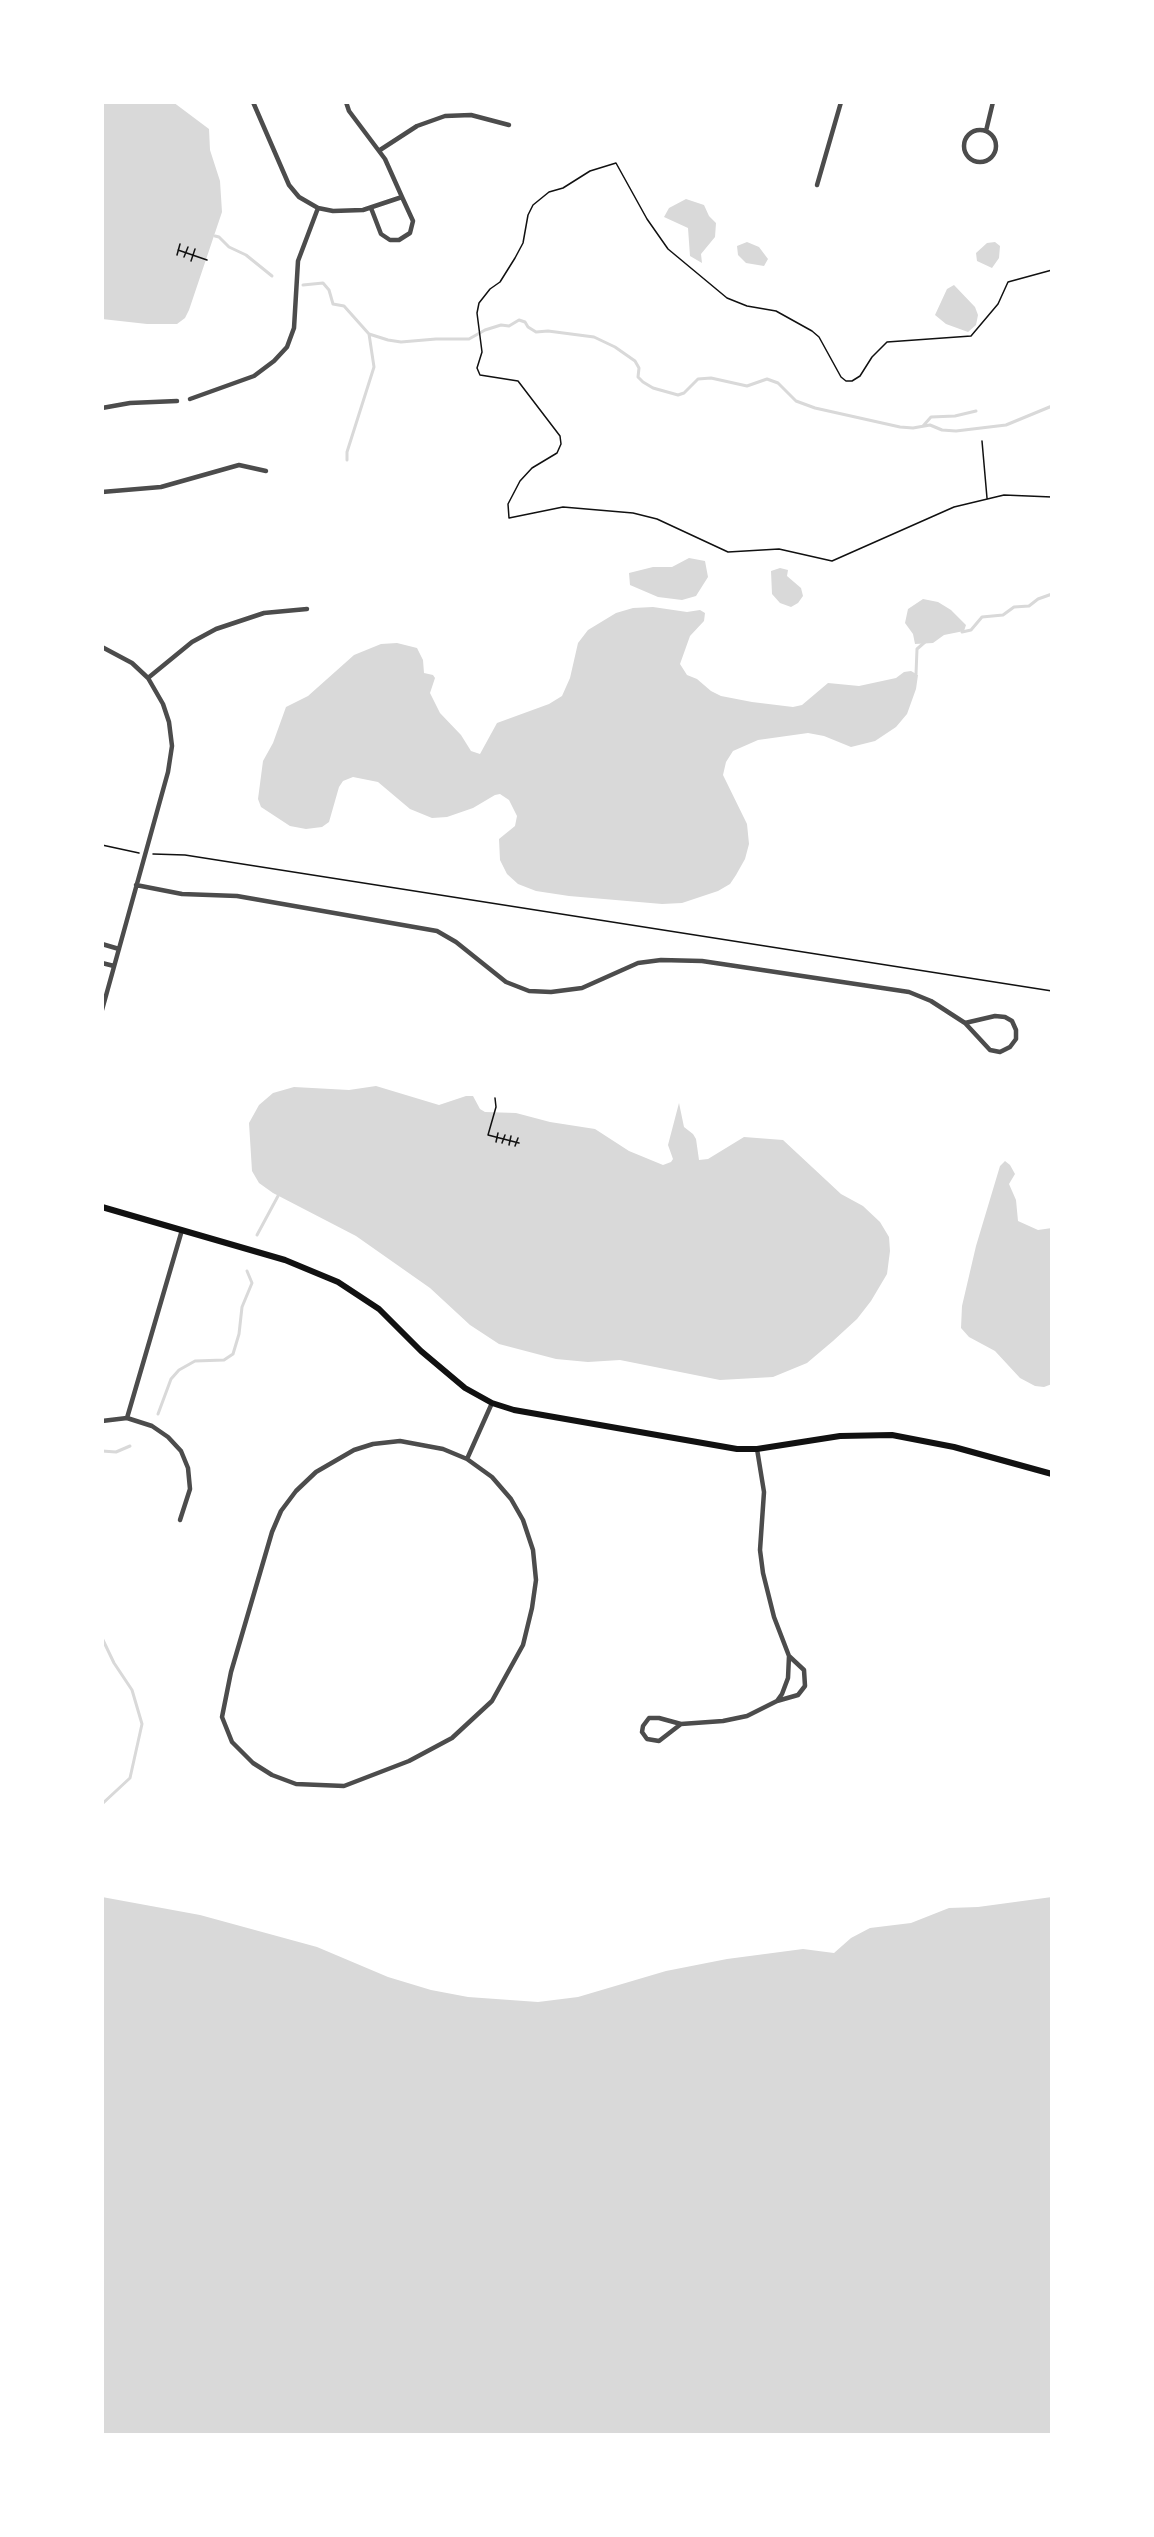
<!DOCTYPE html>
<html>
<head>
<meta charset="utf-8">
<style>
	body { margin:0 }
	#map { position:relative; width:1154px; height:2537px; overflow:hidden; background:#fff; font-family:Signika,sans-serif }
	canvas { display:block }
	.frame { position:absolute; inset:0; border:104px solid #fff; pointer-events:none }
</style>
</head>
<body>
<div id="map">
<canvas width="1154" height="2537"></canvas>
<div class="frame"></div>
</div>
<script>
const c = document.querySelector('canvas').getContext('2d');
c.lineJoin = 'round';
function fill(path, color) { c.fillStyle = color; c.fill(path, 'evenodd'); }
const toPath = rows => new Path2D(rows.map(r => 'M' + r).join(''));
function stroke(path, color, width, dash) { c.strokeStyle = color; c.lineWidth = width; c.lineCap = dash ? 'butt' : 'round'; c.setLineDash(dash || []); c.stroke(path); }
fill(toPath([
	[102,102,173,102,209,129,210,150,220,181,222,212,189,310,185,318,177,324,147,324,102,319],
	[686,199,704,205,709,216,716,223,715,237,701,254,702,263,690,256,688,228,664,217,669,208],
	[747,242,759,247,768,259,764,266,746,263,738,255,737,246],
	[995,242,1000,246,999,258,992,268,977,261,976,253,987,243],
	[954,285,975,307,978,315,976,325,968,332,946,324,935,315,947,289],
	[689,558,705,561,708,577,696,596,682,600,658,597,630,585,629,573,653,567,672,567],
	[780,568,788,570,787,576,801,588,803,596,798,603,791,607,780,603,772,594,771,571],
	[923,599,938,602,951,610,966,625,964,631,944,635,933,643,915,644,913,634,905,623,908,609],
	[653,607,687,612,700,610,705,613,704,621,690,636,680,664,687,675,697,679,711,691,721,696,752,702,793,707,802,705,828,683,859,686,896,678,904,672,911,671,918,675,916,689,907,714,896,727,875,741,851,747,824,736,808,733,758,740,733,751,726,762,723,775,747,824,749,844,745,859,736,875,730,884,718,891,682,903,662,904,569,896,536,891,518,884,507,874,500,860,499,839,515,826,517,816,509,800,500,794,495,795,473,808,447,817,432,818,410,809,378,782,353,777,343,781,339,787,329,822,322,827,306,829,290,826,261,807,258,799,263,761,273,743,286,707,308,696,354,655,381,644,397,643,417,648,423,660,424,673,433,675,435,678,430,693,440,713,461,735,471,751,480,754,497,723,549,704,562,696,570,678,578,643,588,630,616,613,633,608],
	[376,1086,439,1105,466,1096,473,1096,480,1109,485,1112,516,1113,550,1122,595,1129,629,1151,663,1165,671,1162,673,1159,668,1145,679,1103,684,1127,693,1134,696,1139,699,1160,708,1159,744,1137,783,1140,841,1194,863,1206,880,1222,889,1237,890,1251,887,1274,871,1301,857,1319,833,1341,807,1363,773,1377,720,1380,620,1360,588,1362,556,1359,499,1344,470,1325,430,1288,356,1236,273,1193,259,1183,252,1171,249,1123,259,1105,273,1093,294,1087,349,1090],
	[1005,1161,1010,1165,1015,1174,1009,1184,1016,1200,1018,1221,1038,1230,1052,1228,1052,1384,1044,1387,1035,1386,1020,1378,995,1351,969,1337,961,1328,962,1306,976,1246,1000,1166],
	[102,1897,200,1915,317,1947,388,1977,431,1990,468,1997,538,2002,578,1997,666,1971,727,1959,803,1949,834,1953,851,1938,870,1928,911,1923,949,1908,978,1907,1052,1897,1052,2435,102,2435]
]), '#d9d9d9');
stroke(toPath([
	[215,236,219,237,229,247,246,255,272,276],
	[303,285,323,283,329,290,333,304,344,306,369,334,388,340,401,342,436,339,469,339,485,330,501,325,509,326,519,320,525,322,528,327,536,332,548,331,594,337,615,347,635,361,639,368,638,377,643,382,653,388,678,395,684,393,698,379,711,378,747,386,767,379,778,383,796,401,815,408,900,427,913,428,930,425,942,430,956,431,1006,425,1052,406],
	[923,426,931,417,955,416,976,411],
	[347,460,347,452,374,367,369,334],
	[962,632,971,630,982,617,1003,615,1014,607,1029,606,1038,599,1052,594],
	[916,674,917,649,925,642],
	[257,1235,278,1196],
	[158,1414,171,1379,179,1370,195,1361,224,1360,233,1354,239,1334,242,1307,252,1283,247,1271],
	[102,1451,116,1452,130,1446],
	[102,1638,114,1663,132,1690,142,1724,130,1778,102,1804]
]), '#d9d9d9', 3);
stroke(toPath([
	[178,250,207,260],
	[177,255,180,244],
	[184,257,188,247],
	[191,261,195,249],
	[1052,270,1008,282,998,304,971,336,887,342,872,357,860,376,852,381,846,381,841,377,819,337,812,331,776,311,747,306,727,298,668,249,647,219,616,163,590,171,563,188,549,192,533,205,528,215,523,243,515,258,500,282,490,289,479,303,477,313,482,352,477,368,480,375,518,381,560,436,561,444,557,453,532,468,520,481,508,504,509,518,563,507,633,513,657,519,728,552,779,549,832,561,954,507,1004,495,1052,497],
	[982,441,987,498],
	[102,845,139,853],
	[153,854,185,855,1052,991],
	[495,1098,496,1107,488,1135,519,1143],
	[496,1142,498,1133],
	[502,1143,505,1135],
	[509,1145,511,1136],
	[515,1146,518,1138]
]), '#111', 1.5);
stroke(toPath([
	'964 146a16 16 0 1 1 32 0a16 16 0 1 1-32 0Z',
	[986,131,993,102],
	[380,150,417,126,445,116,471,115,509,125],
	[817,185,841,102],
	[318,208,333,211,363,210,402,197,385,159,349,111,346,102],
	[371,208,381,234,390,240,399,240,410,233,413,221,402,197],
	[190,399,254,376,274,361,287,347,294,328,298,261,318,208,299,197,289,185,253,102],
	[102,408,130,403,177,401],
	[102,492,161,487,239,465,266,471],
	[102,647,132,663,148,678,163,704,169,722,172,746,168,772,102,1010],
	[148,678,192,642,216,629,264,613,307,609],
	[136,885,182,894,237,896,437,931,456,942,506,982,529,991,551,992,582,988,638,963,661,960,702,961,909,992,931,1001,965,1023,990,1050,1000,1052,1010,1047,1016,1039,1016,1030,1012,1021,1005,1017,995,1016,965,1023],
	[102,944,119,949],
	[102,963,114,966],
	[127,1418,182,1230],
	[102,1421,127,1418,152,1426,168,1437,181,1451,188,1468,190,1489,180,1520],
	[400,1441,443,1449,467,1459,492,1477,511,1499,523,1520,533,1550,536,1580,532,1608,523,1645,492,1701,452,1738,409,1761,344,1786,296,1784,272,1775,253,1763,232,1742,222,1717,231,1672,272,1532,281,1511,296,1491,316,1472,354,1450,373,1444,400,1441],
	[467,1459,492,1403],
	[777,1701,798,1695,805,1686,804,1670,789,1656],
	[681,1724,659,1718,649,1718,643,1726,642,1732,647,1739,659,1741,681,1724,723,1721,747,1716,777,1701,782,1694,788,1678,789,1656,774,1617,763,1573,760,1550,764,1492,757,1449]
]), '#4c4c4c', 4.5);
stroke(toPath([
	[102,1207,285,1260,338,1282,379,1309,421,1351,465,1388,492,1403,514,1410,737,1449,757,1449,840,1436,892,1435,954,1447,1052,1474]
]), '#111', 6);
</script>
</body>
</html>
